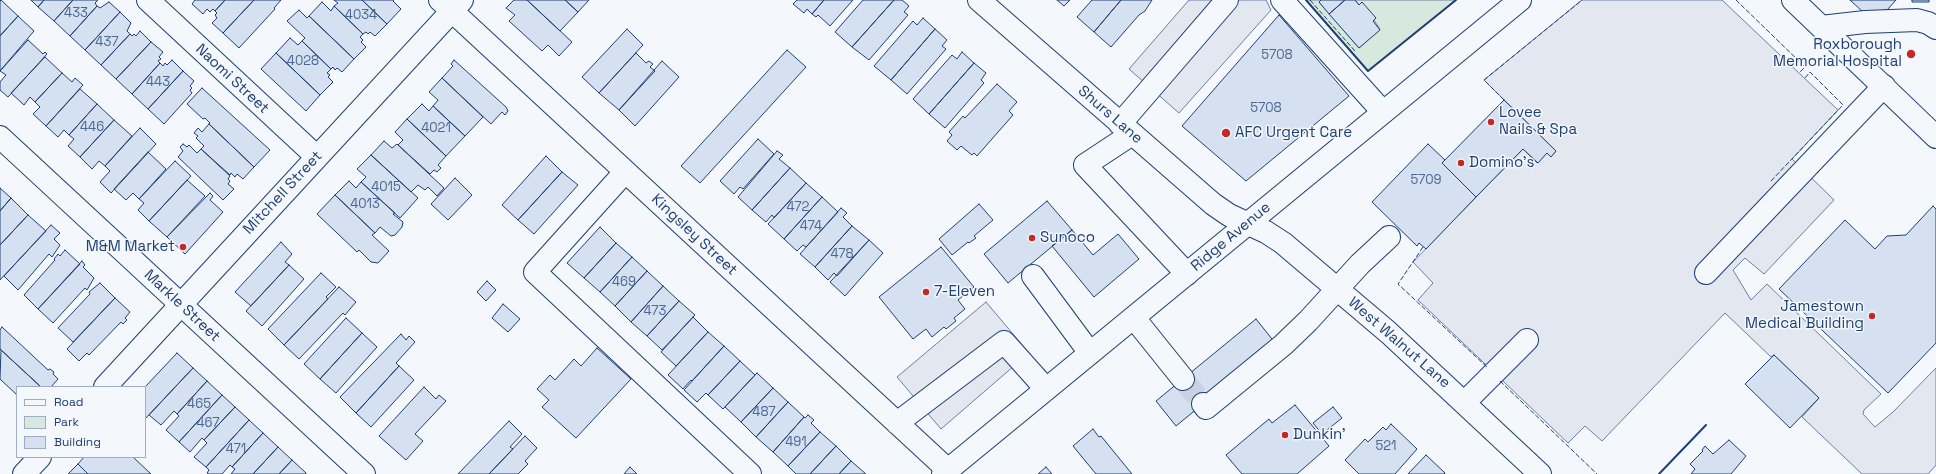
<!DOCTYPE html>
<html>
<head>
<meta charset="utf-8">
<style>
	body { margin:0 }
	#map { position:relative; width:1936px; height:474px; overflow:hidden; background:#f4f7fb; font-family:"Space Grotesk",sans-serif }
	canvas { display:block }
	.legend { position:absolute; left:16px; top:386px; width:130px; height:72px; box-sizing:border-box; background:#f4f7fb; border:1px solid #9eadc5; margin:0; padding:5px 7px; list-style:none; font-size:12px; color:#1d3f73 }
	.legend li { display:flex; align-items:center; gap:8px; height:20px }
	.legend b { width:20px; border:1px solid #9eadc5 }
</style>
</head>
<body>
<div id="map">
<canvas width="1936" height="474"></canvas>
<ul class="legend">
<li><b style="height:5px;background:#f4f7fb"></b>Road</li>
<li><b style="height:11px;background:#d7e8df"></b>Park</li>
<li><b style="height:11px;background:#d5e0f0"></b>Building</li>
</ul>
</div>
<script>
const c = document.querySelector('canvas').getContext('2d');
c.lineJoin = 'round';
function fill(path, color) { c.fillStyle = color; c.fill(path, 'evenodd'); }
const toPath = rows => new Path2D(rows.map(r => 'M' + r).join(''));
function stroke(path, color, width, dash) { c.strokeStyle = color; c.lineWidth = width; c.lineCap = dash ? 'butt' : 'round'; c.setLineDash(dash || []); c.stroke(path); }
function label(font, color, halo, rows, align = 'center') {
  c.font = font + ' "Space Grotesk",sans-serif'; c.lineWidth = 3; c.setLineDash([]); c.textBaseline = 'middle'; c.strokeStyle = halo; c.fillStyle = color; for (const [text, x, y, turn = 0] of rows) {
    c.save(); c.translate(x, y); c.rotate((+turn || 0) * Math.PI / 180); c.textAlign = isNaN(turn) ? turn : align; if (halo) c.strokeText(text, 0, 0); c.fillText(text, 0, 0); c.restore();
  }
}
const green = toPath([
	[1306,0,1321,0,1319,2,1359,48,1380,29,1362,3,1359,5,1355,0,1456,0,1368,71,1306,0]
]);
fill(green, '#d7e8df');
stroke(green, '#687fa3', 1);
const parking = toPath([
	[1189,0,1266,0,1271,10,1179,113,1129,69,1189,0],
	[1582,0,1722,0,1838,110,1792,159,1834,200,1764,274,1745,258,1733,270,1751,300,1767,284,1881,394,1864,410,1863,414,1875,427,1893,412,1936,368,1936,465,1928,474,1862,474,1802,417,1819,398,1774,355,1771,357,1725,313,1602,441,1585,426,1568,443,1418,300,1433,283,1413,262,1523,149,1537,163,1547,153,1551,157,1556,151,1484,80,1582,0],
	[986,302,1029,353,941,429,897,377,986,302]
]);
fill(parking, '#e3e8f0');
stroke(parking, '#687fa3', 1);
const building = toPath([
	[1,0,18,16,0,36,0,1,1,0],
	[31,0,44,0,38,7,31,0],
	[44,0,73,0,54,21,38,7,44,0],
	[73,0,98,0,95,3,97,6,70,36,54,21,73,0],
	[195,0,225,0,215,11,213,9,210,12,207,9,203,14,192,4,195,0],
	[225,0,254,0,223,33,212,23,217,18,215,15,217,13,215,11,225,0],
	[254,0,281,0,274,8,275,9,239,48,223,33,254,0],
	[334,0,362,0,387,24,375,36,370,32,368,34,366,32,363,34,334,6,338,3,334,0],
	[362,0,394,0,393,1,401,9,387,24,362,0],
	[514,0,527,0,572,42,559,56,548,45,542,51,509,21,515,15,506,8,514,0],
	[527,0,565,0,578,12,560,31,527,0],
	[565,0,589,0,578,12,565,0],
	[797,0,824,0,812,14,807,9,804,13,793,4,797,0],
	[824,0,853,0,830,26,818,15,816,17,812,14,824,0],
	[863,0,894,0,852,47,835,32,863,0],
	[894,0,902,0,909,6,904,12,908,15,869,60,852,47,894,0],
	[1057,0,1070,0,1064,6,1057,0],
	[1092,0,1121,0,1094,32,1077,17,1092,0],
	[1121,0,1152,0,1145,11,1139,15,1111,47,1094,32,1121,0],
	[1321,0,1345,0,1329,14,1319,2,1321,0],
	[1345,0,1355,0,1359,5,1362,2,1376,18,1373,21,1380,30,1359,48,1329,14,1345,0],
	[1850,0,1896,0,1887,10,1863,12,1850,0],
	[1912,0,1929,0,1929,2,1912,2,1912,0],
	[109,2,120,12,85,50,70,36,97,6,100,8,109,2],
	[322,2,331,11,334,6,363,34,360,37,363,40,361,42,366,47,354,59,309,16,322,2],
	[299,10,307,18,309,16,354,59,342,72,337,68,335,70,333,67,331,69,302,41,305,38,287,21,299,10],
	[120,12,131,23,127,31,130,34,101,65,85,50,120,12],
	[1279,15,1349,96,1246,181,1182,126,1279,15],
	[18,16,34,31,0,71,0,36,18,16],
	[923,18,935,29,891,80,874,66,913,21,917,25,923,18],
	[627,29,643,45,599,93,582,77,627,29],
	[935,29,947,40,942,46,946,49,907,94,891,80,935,29],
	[140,31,151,42,116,79,101,65,130,34,132,36,134,34,136,36,140,31],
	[290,38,298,45,302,41,331,69,327,73,330,75,328,77,333,82,320,95,276,53,290,38],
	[28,40,43,54,45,52,47,54,8,97,0,90,0,82,6,75,0,71,28,40],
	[151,42,163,52,159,57,161,59,158,61,160,63,132,94,116,79,151,42],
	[787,50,806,67,700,183,681,166,787,50],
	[962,52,974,63,929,114,913,99,952,55,957,59,962,52],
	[276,53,320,95,306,111,261,69,276,53],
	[636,53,646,63,649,61,653,64,650,67,655,71,619,110,599,93,636,53],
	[45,57,62,73,35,102,30,97,24,105,11,93,45,57],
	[172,60,183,71,148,109,132,94,160,63,163,66,165,63,167,65,172,60],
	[454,60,506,107,508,111,505,115,502,112,491,124,442,78,453,66,451,64,454,60],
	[662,61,679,77,635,126,619,110,662,61],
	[974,63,986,73,981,80,984,83,945,128,929,114,974,63],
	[183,71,194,81,190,86,192,88,190,90,192,93,164,124,148,109,183,71],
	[62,73,72,82,75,78,83,85,46,126,33,114,40,107,35,102,62,73],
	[442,78,483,117,465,136,433,106,438,100,429,92,442,78],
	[997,84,1017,102,1009,111,1013,115,977,156,974,153,972,155,961,146,957,150,947,141,952,135,949,132,963,116,965,118,997,84],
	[202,88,270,150,254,167,209,124,210,123,205,118,203,119,187,104,202,88],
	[80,89,97,104,69,135,64,130,58,137,46,126,80,89],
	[1504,100,1556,151,1551,157,1547,153,1538,163,1523,149,1476,197,1442,163,1504,100],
	[97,104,114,120,80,157,68,146,74,139,69,135,97,104],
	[422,104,429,111,433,106,465,136,446,156,407,119,422,104],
	[407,119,446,156,438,165,441,168,437,172,434,170,430,174,398,145,403,140,395,132,407,119],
	[114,120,132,136,105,166,99,161,92,169,80,157,114,120],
	[209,124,254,167,243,179,237,174,235,177,231,173,230,175,201,149,204,146,196,138,198,136,194,133,198,128,202,132,209,124],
	[140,128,156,144,111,193,100,182,110,171,105,166,140,128],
	[758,139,774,154,743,189,740,187,734,194,720,181,758,139],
	[384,141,392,148,397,144,444,188,437,196,428,187,425,190,418,185,411,192,371,155,384,141],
	[183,144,187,147,189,145,197,153,201,149,230,176,228,179,230,181,228,184,234,189,223,200,178,157,183,151,180,147,183,144],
	[1428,144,1445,160,1442,163,1476,197,1426,249,1419,243,1417,246,1372,202,1428,144],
	[777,151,783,155,779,159,790,168,752,210,738,197,777,151],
	[148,152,166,169,139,199,133,193,126,200,114,189,148,152],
	[371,155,418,198,400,218,361,182,366,177,357,169,371,155],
	[546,156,562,172,518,220,502,205,546,156],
	[175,161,191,176,149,221,138,210,144,203,139,199,175,161],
	[790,168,806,183,774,218,772,215,766,222,752,210,790,168],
	[562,172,578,185,534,234,518,220,562,172],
	[455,178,472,195,448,220,431,204,455,178],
	[187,180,205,196,167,237,149,221,187,180],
	[349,181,356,188,361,182,395,213,393,214,403,222,402,227,395,235,391,236,380,227,375,233,335,195,349,181],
	[806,183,822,197,784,239,768,224,806,183],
	[0,188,11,198,0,211,0,188],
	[210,193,213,196,210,200,223,212,185,254,167,237,210,193],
	[335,195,375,233,372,235,389,251,378,263,371,262,359,250,357,252,317,214,335,195],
	[822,197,838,212,806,247,803,245,797,251,784,239,822,197],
	[11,198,28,215,0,245,0,211,11,198],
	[1047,201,1072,230,1008,283,984,254,1047,201],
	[979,204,993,220,974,236,976,238,969,243,968,242,952,255,939,239,979,204],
	[1933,206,1936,209,1936,343,1888,393,1779,289,1845,220,1875,249,1887,236,1906,235,1933,206],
	[841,208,847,213,843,217,852,226,815,267,800,254,841,208],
	[28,215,46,231,0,280,0,245,28,215],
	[51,225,60,233,54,239,60,245,52,257,49,254,18,290,4,276,51,225],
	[852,226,869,240,837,276,834,273,828,280,815,267,852,226],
	[600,227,616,243,584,278,567,263,600,227],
	[1072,230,1093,255,1118,234,1139,259,1094,297,1052,246,1072,230],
	[869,240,883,253,845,296,830,282,869,240],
	[281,242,292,254,285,262,289,265,251,306,235,292,281,242],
	[616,243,632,257,600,292,584,278,616,243],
	[941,247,974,287,958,300,965,309,954,318,956,321,946,329,944,327,932,337,926,329,913,339,879,297,941,247],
	[65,250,80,264,38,309,24,295,55,260,54,259,58,254,60,256,65,250],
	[632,257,647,271,615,306,600,292,632,257],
	[82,261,85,265,83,267,94,278,87,290,85,288,53,323,38,309,82,261],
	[289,265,304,279,262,326,246,311,289,265],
	[647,271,663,286,631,322,615,306,647,271],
	[321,273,336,287,326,297,328,299,284,345,268,329,321,273],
	[487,281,496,290,486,301,477,292,487,281],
	[100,283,115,298,73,342,58,328,90,294,89,292,100,283],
	[663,286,679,301,647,336,631,322,663,286],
	[339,287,356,302,345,315,343,313,299,359,284,345,339,287],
	[115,298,130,312,125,318,127,320,123,324,121,322,89,355,87,353,79,361,67,349,115,298],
	[679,301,695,315,662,350,647,336,679,301],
	[503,304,520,319,508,332,492,318,503,304],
	[693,317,708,332,676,366,661,352,693,317],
	[346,318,362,333,320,379,304,364,346,318],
	[1256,319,1276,344,1176,426,1156,401,1256,319],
	[2,327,48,370,50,369,54,372,53,374,58,379,51,387,41,387,0,349,0,330,2,327],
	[708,332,724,346,692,381,691,380,683,389,668,375,708,332],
	[362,333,377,347,336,393,320,379,362,333],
	[401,334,406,340,409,336,415,342,396,363,399,366,356,413,340,397,401,334],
	[724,346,740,361,708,395,706,393,697,402,684,390,724,346],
	[597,348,631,379,576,438,542,407,549,400,537,389,550,375,555,380,574,359,581,366,597,348],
	[1,350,41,387,17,387,17,395,0,379,1,350],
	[177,353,193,368,145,419,145,387,177,353],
	[1774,355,1819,398,1790,428,1745,384,1774,355],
	[740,361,755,375,723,409,708,395,740,361],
	[399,366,414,380,371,427,356,413,399,366],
	[193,368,207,381,177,414,174,411,161,425,149,415,193,368],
	[757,373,773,388,741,422,725,407,757,373],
	[207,381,222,395,179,442,166,430,179,416,177,414,207,381],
	[424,387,436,399,439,395,446,401,415,434,423,441,406,460,379,436,424,387],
	[773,388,788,402,756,437,741,422,773,388],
	[222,395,235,407,204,440,202,438,190,452,179,442,222,395],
	[788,402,804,417,773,452,756,437,788,402],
	[1295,405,1329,446,1297,474,1242,474,1226,455,1269,419,1272,423,1295,405],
	[235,407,249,420,206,467,194,457,207,443,204,440,235,407],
	[1333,407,1342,418,1322,434,1313,423,1333,407],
	[808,415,814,420,811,423,820,432,788,466,773,452,804,417,805,418,808,415],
	[249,420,263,433,232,467,230,465,222,474,209,474,207,473,209,470,206,467,249,420],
	[509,421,522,434,510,447,513,449,489,474,458,474,509,421],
	[1391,424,1417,449,1395,474,1359,474,1345,460,1365,439,1368,442,1383,427,1386,430,1391,424],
	[1093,429,1099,437,1101,436,1132,474,1096,474,1073,446,1093,429],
	[820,432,836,446,810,474,796,474,788,466,820,432],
	[263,433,278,447,253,474,231,474,235,469,232,467,263,433],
	[525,436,537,448,525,461,528,464,518,474,489,474,525,436],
	[1729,440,1746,456,1731,474,1691,474,1695,469,1690,464,1703,451,1702,450,1705,446,1713,454,1729,440],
	[836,446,851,461,839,474,810,474,836,446],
	[278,447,292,460,279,474,253,474,278,447],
	[1426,455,1445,473,1444,474,1408,474,1426,455],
	[84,457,133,457,151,474,88,474,78,464,84,457],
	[292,460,306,473,306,474,279,474,292,460],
	[851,461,866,474,839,474,851,461],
	[78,464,88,474,68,474,78,464],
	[630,467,637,474,624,474,630,467],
	[1046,467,1052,474,1038,474,1046,467]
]);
fill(building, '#d5e0f0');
stroke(building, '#1d3f73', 1);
stroke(toPath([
	[1183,379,1203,404]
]), '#c9d2e0', 22, [22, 11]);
const minor = toPath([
	[148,0,317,157],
	[440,0,948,470],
	[979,0,1213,204,1229,215,1266,232,1283,243,1389,333,1540,474],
	[1282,0,1383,112],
	[1793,0,1936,137],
	[1821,27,1865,22,1917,20,1928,23,1936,28],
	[1120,124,1227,0],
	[1132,134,1085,165,1187,274],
	[0,137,364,474],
	[625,172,535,272,750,474],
	[1706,273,1884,86],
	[1033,276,1090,353],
	[1134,318,1183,379],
	[105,387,462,0],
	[1465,402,1527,340],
	[1203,404,1206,408,1283,345,1308,321,1360,264,1389,237],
	[897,423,1004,342,1046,389],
	[24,474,40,457]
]);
const major = toPath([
	[943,474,1520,0]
]);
stroke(minor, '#1d3f73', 24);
stroke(major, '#1d3f73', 24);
stroke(minor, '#f4f7fb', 22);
stroke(major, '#f4f7fb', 22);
stroke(toPath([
	[1310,0,1355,51],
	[1736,0,1805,67,1799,73],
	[1504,100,1484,80,1582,0],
	[1771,181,1843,105,1810,72,1805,78],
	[1423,247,1398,284,1488,368],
	[1500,381,1597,474]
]), '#1d3f73', 1, [5, 2]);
stroke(toPath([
	[1306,0,1368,71,1456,0],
	[1659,474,1706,425]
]), '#1d3f73', 2);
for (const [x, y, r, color] of [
	[1911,54,5,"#c62828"],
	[1491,122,4,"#c62828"],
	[1226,133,5,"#c62828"],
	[1461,163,4,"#c62828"],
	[1032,238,4,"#c62828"],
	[183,247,4,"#c62828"],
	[926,292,4,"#c62828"],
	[1872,316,4,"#c62828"],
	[1285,435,4,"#c62828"]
]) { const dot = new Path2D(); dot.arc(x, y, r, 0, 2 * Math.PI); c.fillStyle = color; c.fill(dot); stroke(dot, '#f4f7fb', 1.5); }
label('13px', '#4b6792', null, [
	["433",76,13],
	["4034",361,15],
	["437",107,42],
	["5708",1277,55],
	["4028",303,61],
	["443",158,82],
	["5708",1266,108],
	["446",92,127],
	["4021",436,128],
	["5709",1426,180],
	["4015",386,187],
	["4013",365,204],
	["472",798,207],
	["474",811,226],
	["478",842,254],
	["469",624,282],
	["473",655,311],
	["465",199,404],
	["487",764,412],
	["467",208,423],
	["491",796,442],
	["521",1386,446],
	["471",236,449]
]);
label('15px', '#1d3f73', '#f4f7fb', [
	["Roxborough",1902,45,"right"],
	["Memorial Hospital",1902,62,"right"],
	["Lovee",1499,113],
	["Nails & Spa",1499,130],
	["AFC Urgent Care",1235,133],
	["Domino's",1469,163],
	["Sunoco",1040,238],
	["M&M Market",175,247,"right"],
	["7-Eleven",934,292],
	["Jamestown",1864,307,"right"],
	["Medical Building",1864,324,"right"],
	["Dunkin'",1293,435]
], 'left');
label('15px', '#1d3f73', '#f4f7fb', [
	["Naomi Street",232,79,43],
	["Shurs Lane",1110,115,41],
	["Mitchell Street",283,193,-47],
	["Kingsley Street",694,235,43],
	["Ridge Avenue",1231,237,-40],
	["Markle Street",182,306,43],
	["West Walnut Lane",1399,343,41]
]);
</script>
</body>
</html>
